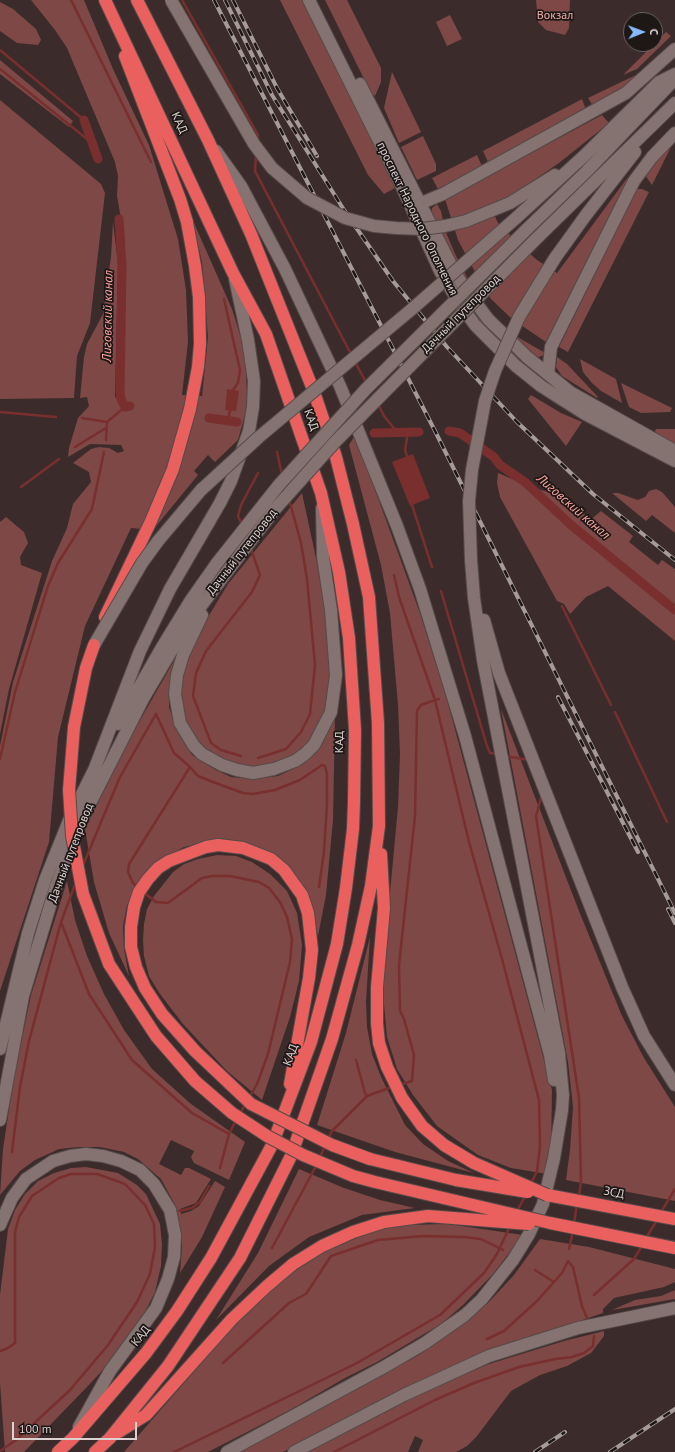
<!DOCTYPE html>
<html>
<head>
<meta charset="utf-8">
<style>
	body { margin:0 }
	#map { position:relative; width:675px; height:1452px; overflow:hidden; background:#3b2c2b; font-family:"PT Sans",sans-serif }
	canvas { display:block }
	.north { position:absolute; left:623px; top:12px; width:40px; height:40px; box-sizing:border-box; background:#1d1716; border:1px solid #696160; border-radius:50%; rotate:89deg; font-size:11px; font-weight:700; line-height:16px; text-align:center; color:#dbd1d0 }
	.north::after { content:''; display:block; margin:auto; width:14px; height:18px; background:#86bbfb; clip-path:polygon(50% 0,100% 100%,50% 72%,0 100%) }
	.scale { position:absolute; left:12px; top:1422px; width:125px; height:18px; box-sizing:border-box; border:2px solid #dbd1d0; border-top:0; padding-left:5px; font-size:12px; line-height:14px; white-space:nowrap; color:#dbd1d0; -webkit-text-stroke:3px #1d1716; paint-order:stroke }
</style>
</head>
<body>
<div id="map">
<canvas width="675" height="1452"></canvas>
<div class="north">С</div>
<div class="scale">100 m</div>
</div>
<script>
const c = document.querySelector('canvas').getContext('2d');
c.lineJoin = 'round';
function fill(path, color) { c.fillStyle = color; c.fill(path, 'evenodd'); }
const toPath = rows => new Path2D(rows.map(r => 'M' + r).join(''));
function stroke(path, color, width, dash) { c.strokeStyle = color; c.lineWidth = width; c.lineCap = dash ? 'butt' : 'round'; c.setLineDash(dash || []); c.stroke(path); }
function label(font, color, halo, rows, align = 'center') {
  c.font = font + ' "PT Sans",sans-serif'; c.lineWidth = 3.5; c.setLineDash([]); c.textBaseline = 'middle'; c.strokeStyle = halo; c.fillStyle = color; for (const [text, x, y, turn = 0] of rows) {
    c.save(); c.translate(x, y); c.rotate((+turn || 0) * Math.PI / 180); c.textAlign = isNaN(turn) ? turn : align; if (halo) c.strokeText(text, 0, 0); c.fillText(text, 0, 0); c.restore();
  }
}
fill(toPath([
	[31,0,84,0,113,69,149,145,178,239,186,290,188,342,182,395,202,396,208,337,202,262,193,224,194,223,232,309,243,344,246,366,247,397,246,411,238,440,215,462,208,455,194,471,198,475,153,530,131,528,85,626,58,737,49,842,0,991,0,746,13,682,52,561,67,528,73,504,91,482,89,472,73,463,91,449,99,447,109,448,118,453,124,451,121,445,90,444,68,457,69,448,78,418,89,406,87,397,80,398,84,357,87,344,103,314,111,257,113,222,118,264,115,397,122,401,125,242,117,196,118,176,115,162,67,48,55,30],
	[280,0,304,0,395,188,384,194,368,175],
	[325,0,347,0,381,68,381,82,375,96,371,93],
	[536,0,570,0,569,28,565,35,546,30,538,22],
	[0,2,13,9,36,29,41,40,38,45,17,43,0,31],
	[450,15,462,39,447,46,436,22],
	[666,32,671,36,637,69,623,75],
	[0,60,73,121,69,127,0,74],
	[392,72,421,132,399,143,384,108],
	[638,74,623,88,593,106,588,98],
	[582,99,585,107,582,113,488,162,483,151],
	[0,100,101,184,105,193,90,323,77,356,74,398,0,399],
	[602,115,609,123,559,163,508,198,490,206,498,223,519,244,537,260,557,273,625,181,644,159,624,187,546,342,512,319,491,299,481,283,458,240,445,199],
	[423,136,436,164,436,171,417,180,401,147],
	[675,139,652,185,645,175,654,160],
	[477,155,482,166,438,189,432,178],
	[637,189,642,189,649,192,568,352,559,347],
	[437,204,441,211,445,230,456,256,473,289,484,304,496,318,519,338,547,354,539,357,534,356,482,307,453,257,431,213,432,208],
	[557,357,567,364,598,397,597,398,562,376,556,367],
	[580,359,616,379,622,403,601,391,592,383,583,372],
	[621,383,672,408,670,412,641,413,629,407],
	[531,395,561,413,582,422,566,446,528,399],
	[657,429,675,429,675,444,656,434,655,430],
	[355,435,420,613,446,696,552,1090,551,1153,547,1174,511,1168,478,1155,437,1126,413,1095,397,1069,387,1037,383,994,388,914,398,807,400,754,398,705,390,613,381,565,349,445],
	[498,473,536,489,554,493,582,511,589,521,601,511,633,536,629,542,658,565,662,560,675,569,675,641,608,586,586,597,570,614,564,604,557,601,500,497,497,483],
	[656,489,662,492,675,507,675,533,652,515,646,521,612,493,618,493,638,500,645,497,649,491],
	[302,493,319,572,328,635,330,681,325,709,318,729,307,745,292,757,259,768,242,766,216,759,202,748,190,732,182,712,180,693,182,678,194,640,228,584],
	[6,517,24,532,28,543,20,557,21,565,42,573,9,689,0,734,0,522],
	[175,659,177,660,170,681,169,707,176,728,192,755,216,770,231,777,252,779,278,776,295,768,311,756,322,744,335,713,333,820,326,895,318,936,309,898,299,880,287,865,275,856,258,847,241,842,210,841,184,847,168,856,134,891,127,905,123,926,124,949,129,976,109,933,94,882,85,829,131,736],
	[501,709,579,911,622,1016,644,1058,675,1107,675,1201,566,1180,570,1150,573,1107,568,1062],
	[217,855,236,856,252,862,270,874,287,891,297,913,302,945,299,981,290,1017,262,1100,227,1071,183,1024,160,994,149,976,144,956,143,940,144,924,147,909,154,896,173,872,184,864,198,859],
	[67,881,75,920,87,956,104,994,124,1030,152,1069,191,1104,245,1142,229,1180,194,1163,191,1157,194,1151,171,1140,159,1164,181,1175,185,1168,189,1168,211,1179,196,1203,180,1209,181,1214,191,1211,199,1206,215,1181,225,1187,202,1237,180,1273,182,1245,175,1205,161,1179,138,1159,124,1152,100,1147,79,1147,59,1149,35,1160,20,1171,0,1195,3,1149,14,1076,31,995],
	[370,937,366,1002,367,1027,372,1054,381,1077,405,1125,423,1144,448,1161,474,1173,395,1152,317,1125,346,1033],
	[86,1167,118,1173,137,1185,146,1194,160,1224,162,1244,161,1266,155,1292,131,1340,85,1389,24,1452,5,1452,0,1383,0,1295,8,1229,15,1210,25,1194,38,1181,54,1173,71,1168],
	[299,1169,344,1188,380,1200,415,1208,362,1215,309,1237,269,1266,216,1320,258,1253],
	[448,1224,523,1235,493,1274,463,1305,441,1324,377,1362,345,1378,290,1410,208,1452,124,1452,244,1314,271,1287,321,1253,375,1230,403,1225],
	[540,1239,589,1247,675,1269,675,1282,664,1287,614,1298,603,1309,603,1313,461,1362,283,1452,237,1452,417,1356,455,1330,488,1303,514,1275],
	[675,1290,675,1299,612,1310,635,1300,661,1296],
	[604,1331,604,1336,591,1353,567,1366,540,1375,511,1391,477,1436,467,1446,456,1452,418,1452,423,1440,415,1436,408,1452,307,1452,420,1392,489,1364,564,1341]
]), '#7d4845');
fill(toPath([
	[227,389,239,391,236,411,225,410],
	[413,454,430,498,410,506,392,462]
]), '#792f2d');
stroke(toPath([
	[71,0,151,162],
	[182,0,258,135,257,140],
	[0,50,84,120],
	[0,69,92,143],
	[256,155,255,171,352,356],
	[224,299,240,370,238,383,233,390],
	[355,362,367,384],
	[378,404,384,416,397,432],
	[0,412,56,417],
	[82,418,107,422],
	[228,421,230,410],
	[106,440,107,422,125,407],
	[75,447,106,428],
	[277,452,282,475],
	[407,456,405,450,408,432],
	[21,487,59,459],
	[412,505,432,567],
	[242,525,238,516,241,505,258,473],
	[394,575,399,597,435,700,439,699],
	[441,591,487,746,490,753,498,754],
	[562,606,611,705],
	[615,712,667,822],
	[241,756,221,750,211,743,193,696,196,673,206,651,252,592,260,575,250,546],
	[505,756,529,760],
	[258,758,286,749,301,732,310,714,315,665,307,579,301,543,289,499],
	[0,759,15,692,48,586,58,563,92,509,104,452],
	[190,767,198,776,213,782,243,793,253,794,275,790,300,780,322,765,325,766,327,774,327,804,324,852,319,887],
	[542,794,536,816,579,1098,581,1181,579,1197],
	[83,865,120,777,156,714,174,753,190,767,129,864,128,872,133,883,138,888],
	[143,892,156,902,168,903,202,878,212,876,230,876,259,882,269,888,280,902,287,917,292,939,290,962,268,1054,257,1084,249,1098],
	[61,922,89,994,132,1060,192,1113,229,1134,236,1120],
	[356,1060,365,1093,367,1096],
	[399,1085,412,1081,414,1055,404,1019,400,1011,399,965,415,816,417,711,421,705,435,700,469,842,502,959,539,1100,540,1147,537,1171,531,1184],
	[240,1114,245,1104],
	[328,1139,332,1131,367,1096,392,1087],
	[12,1152,20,1087,29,1041,61,922,76,882],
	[320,1157,325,1146],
	[220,1168,229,1134],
	[179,1211,192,1208,200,1202,209,1186],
	[517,1211,525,1196],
	[661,1212,675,1189],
	[574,1224,577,1203],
	[646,1238,657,1220],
	[272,1248,317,1164],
	[569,1249,573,1231],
	[535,1270,554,1282],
	[594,1295,634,1259,643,1244],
	[487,1339,504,1331,537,1301,562,1273,568,1261,573,1267,582,1306,589,1323],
	[0,1351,8,1348,15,1343,15,1232,19,1217,32,1196,59,1178,71,1174,97,1174,125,1184,145,1205,154,1224,155,1247,150,1274,137,1302,108,1345,70,1390,16,1440,0,1451],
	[223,1363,289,1303,306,1294,331,1256,378,1240,423,1236,464,1237,481,1239,503,1250],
	[174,1452,357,1363,440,1315,484,1273,497,1254,510,1226],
	[334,1452,435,1400,474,1383,519,1367,555,1359,572,1357,584,1353,593,1346,594,1336]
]), '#792f2d', 2.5);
stroke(toPath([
	[84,120,98,159],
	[119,219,122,265,120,392,121,399,125,407,130,406],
	[209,418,237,422],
	[449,431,460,433,494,457,500,465,525,482,571,525,675,610],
	[374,433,419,432]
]), '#792f2d', 9);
const secondary = toPath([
	[309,0,403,189,440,271,459,303,475,325,516,366,541,386,585,414,675,461],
	[360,84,452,267,462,284,488,319,527,357,570,392,675,451],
	[216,151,241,186,285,269,340,386,397,526,420,589,465,736,550,1055,554,1080],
	[510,203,555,175],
	[412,207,443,194,626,93,675,49],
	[516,218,584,156,659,82,675,74],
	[527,229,586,172,675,79],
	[535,240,675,103],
	[555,258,586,215,635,152],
	[548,374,551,347,634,181,652,157,675,133],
	[202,615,183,655,177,675,175,694,180,723,194,746,202,754,222,765,237,770,253,773,274,769,295,761,305,754,314,745,331,712,336,675,331,610,323,557,322,508],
	[484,620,499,673,622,987,644,1036,675,1085],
	[118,724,161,649,191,600,217,563],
	[91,778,140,651,170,589,220,503,231,481,249,431,253,407,254,381,248,340,235,279],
	[0,1049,28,933,45,880,70,818,94,770],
	[0,1120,23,996,56,886,79,825,143,699,186,626,226,573],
	[0,1225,12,1198,26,1179,53,1161,70,1156,86,1154,103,1156,121,1161,140,1170,154,1184,170,1210,175,1235,174,1257,168,1279,156,1308,110,1371,79,1427],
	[227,1452,384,1367,425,1343,465,1315,482,1299,513,1260,529,1234,543,1204,554,1158,562,1110,563,1095,559,1053,483,660,474,598,471,560],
	[294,1452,404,1395,489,1356,578,1328,675,1308]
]);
const highway = toPath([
	[105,617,151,521,173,469,190,409,198,367,200,344,199,297,195,266,187,222,180,199,125,56],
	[381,854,384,908,377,987,377,1023,379,1043,387,1067],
	[251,1104,195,1051,162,1014,145,988,136,967,131,947,131,927,134,907,139,892,148,879,158,868,169,861,206,847,218,845,243,848,271,859,284,870,302,895,308,913,312,950,309,978,290,1084],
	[370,1159,456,1180],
	[547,1195,675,1219],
	[550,1223,675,1248],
	[117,1433,146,1415,232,1319,267,1286,293,1264],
	[58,1452,73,1438,146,1353,177,1311,211,1258,272,1145,311,1042,337,944,346,888,353,829,354,802,355,730,349,638,339,572,321,493,266,334,233,273,105,0],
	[95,1452,110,1438,168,1366,240,1258,291,1156,332,1039,358,945,371,886,379,826,378,723,369,597,353,524,336,457,314,392,251,234,208,140,137,0]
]);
stroke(secondary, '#564a49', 14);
stroke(highway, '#564a49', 14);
stroke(secondary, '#847371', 12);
stroke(highway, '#e9605e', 12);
const rail = toPath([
	[214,0,433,427,675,913],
	[225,0,272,95,344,210,393,281,447,347,517,422,593,494,675,560],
	[233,0,277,88,317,156],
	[558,697,638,852],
	[668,909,675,923],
	[535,1452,565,1432],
	[610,1452,675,1409]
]);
stroke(rail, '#a79b9a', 4);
stroke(rail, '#1d1716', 2.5, [8]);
const secondaryBridge = toPath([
	[171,0,254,144,272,168,307,198,345,218,374,226,396,228,422,229,445,226,466,221,510,203],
	[471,560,469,501,472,470,485,401,495,371,519,317,555,258],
	[217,563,278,486,366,389,527,229],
	[226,573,276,508,335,442,535,240],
	[94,645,142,563,158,541,201,490,259,437,412,309,516,218]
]);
const highwayBridge = toPath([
	[94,645,86,668,74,727,69,790,72,836,83,894,109,964,156,1036,195,1081,232,1113,267,1136,303,1155,353,1176,375,1182,550,1223],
	[387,1067,402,1098,422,1126,444,1145,474,1163,547,1195],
	[251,1104,332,1145,370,1159],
	[456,1180,528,1192],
	[293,1264,322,1246,353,1232,384,1222,428,1216,529,1224]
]);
stroke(secondaryBridge, '#564a49', 14, []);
stroke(highwayBridge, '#564a49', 14, []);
stroke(secondaryBridge, '#847371', 12);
stroke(highwayBridge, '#e9605e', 12);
label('12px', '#f2aea8', '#1d1716', [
	["Вокзал",555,16]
]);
label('12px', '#dbd1d0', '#1d1716', [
	["КАД",179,123,65],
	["проспект Народного Ополчения",417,219,64],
	["Дачный путепровод",461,314,-45],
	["КАД",311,420,70],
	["Дачный путепровод",242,552,-52],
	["КАД",340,742,-90],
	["Дачный путепровод",71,853,-69],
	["КАД",291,1055,-69],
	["ЗСД",614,1193,11],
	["КАД",141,1336,-52]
]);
label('italic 13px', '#fda39d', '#1d1716', [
	["Лиговский канал",108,316,-89],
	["Лиговский канал",573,507,41]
]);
</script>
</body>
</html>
